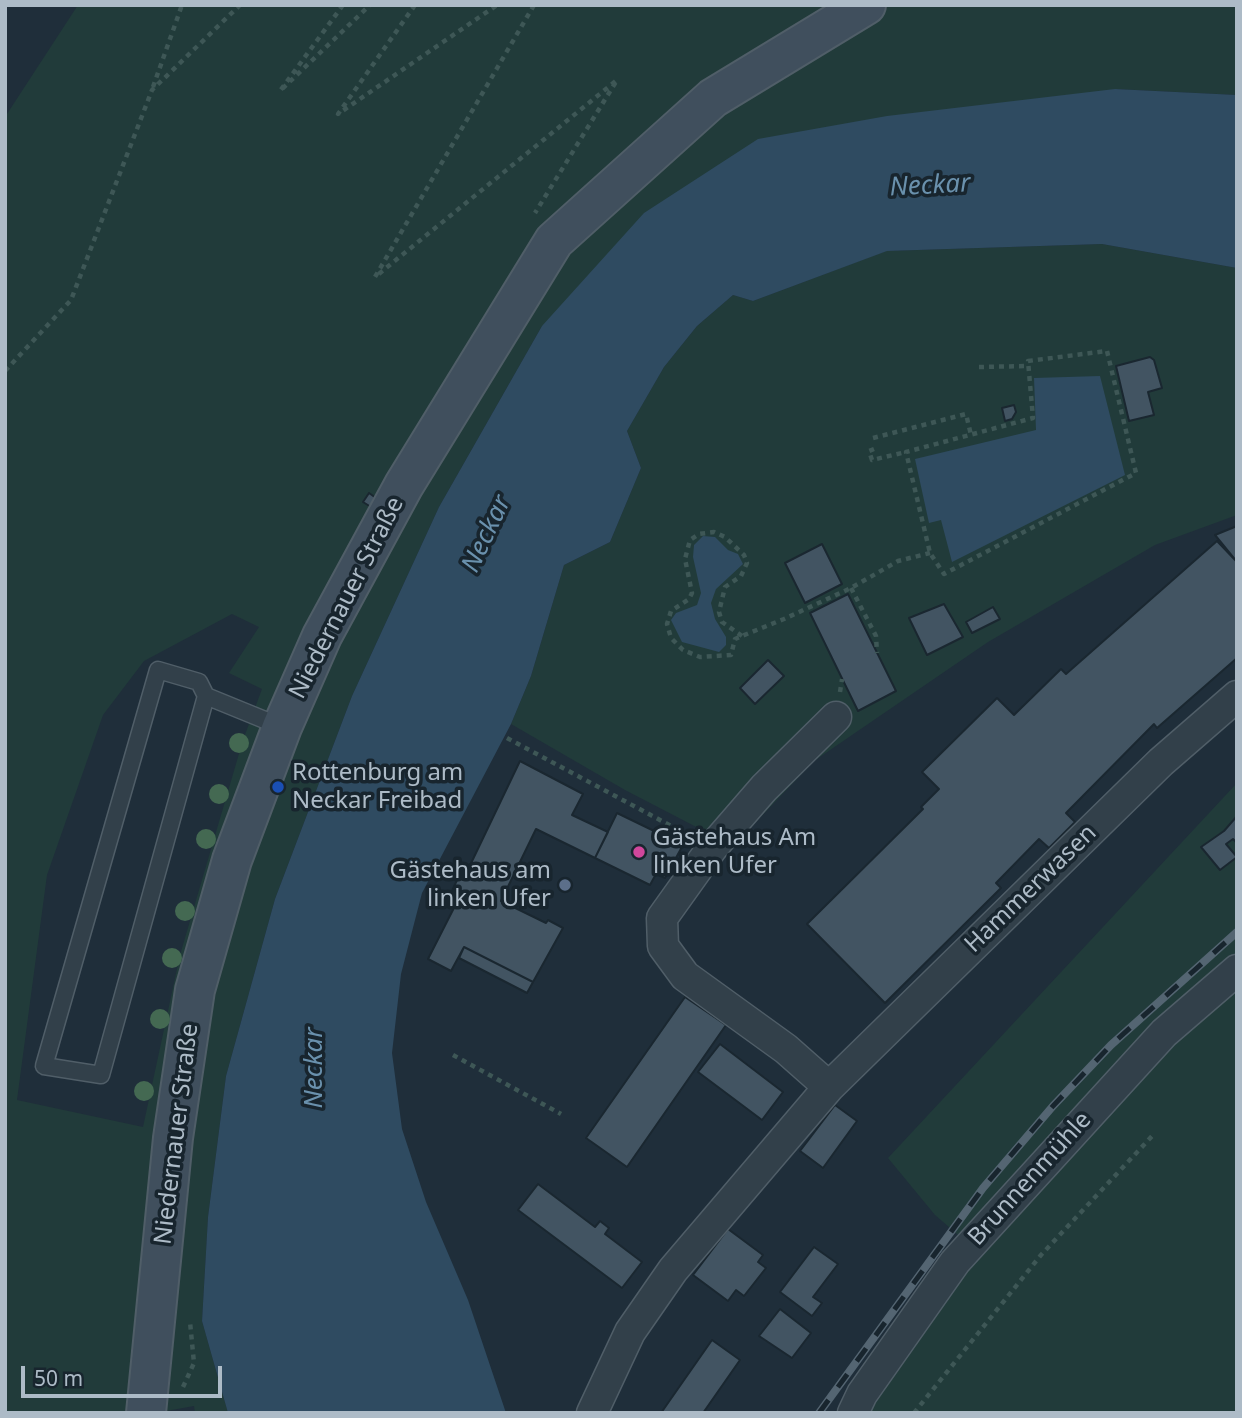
<!DOCTYPE html>
<html>
<head>
<meta charset="utf-8">
<style>
	body { margin:0 }
	#map { position:relative; width:1242px; height:1418px; overflow:hidden; background:#1f2e3a; font-family:"Noto Sans",sans-serif }
	canvas { display:block }
	.frame { position:absolute; inset:0; border:7px solid #adbbc7; pointer-events:none }
	.scale { position:absolute; left:21px; top:1366px; width:201px; height:32px; box-sizing:border-box; border:4px solid #adbbc7; border-top:0; padding-left:9px; font-size:21px; line-height:24px; white-space:nowrap; color:#adbbc7; -webkit-text-stroke:5px #18252e; paint-order:stroke }
</style>
</head>
<body>
<div id="map">
<canvas width="1242" height="1418"></canvas>
<div class="frame"></div>
<div class="scale">50 m</div>
</div>
<script>
const c = document.querySelector('canvas').getContext('2d');
c.lineJoin = 'round';
function fill(path, color) { c.fillStyle = color; c.fill(path, 'evenodd'); }
const toPath = rows => new Path2D(rows.map(r => 'M' + r).join(''));
function stroke(path, color, width, dash) { c.strokeStyle = color; c.lineWidth = width; c.lineCap = dash ? 'butt' : 'round'; c.setLineDash(dash || []); c.stroke(path); }
function label(font, color, halo, rows, align = 'center') {
  c.font = font + ' "Noto Sans",sans-serif'; c.lineWidth = 7; c.setLineDash([]); c.textBaseline = 'middle'; c.strokeStyle = halo; c.fillStyle = color; for (const [text, x, y, turn = 0] of rows) {
    c.save(); c.translate(x, y); c.rotate((+turn || 0) * Math.PI / 180); c.textAlign = isNaN(turn) ? turn : align; if (halo) c.strokeText(text, 0, 0); c.fillText(text, 0, 0); c.restore();
  }
}
fill(toPath([
	[78,5,1237,5,1237,95,1115,89,542,326,439,507,352,696,275,899,226,1076,208,1217,202,1321,228,1413,195,1413,194,1406,155,1413,5,1413,5,117],
	[232,614,259,627,229,673,262,689,243,740,180,955,143,1127,17,1100,47,875,103,715,144,661],
	[1102,244,1237,268,1237,515,1155,545,988,642,814,761,733,846,625,790,511,724,531,676,564,565,610,542,641,468,627,431,664,367,697,326,733,295,753,301,886,251],
	[1237,783,1237,1413,868,1413,978,1252,935,1215,888,1158]
]), '#213b3a');
fill(toPath([
	[1115,89,1237,95,1237,268,1102,244,887,251,753,301,733,295,697,326,664,367,627,431,641,468,610,542,564,565,531,676,511,724,422,893,401,974,392,1053,402,1129,426,1202,468,1300,506,1413,228,1413,202,1321,208,1217,226,1076,275,899,352,696,439,507,542,326,644,213,758,139,887,116],
	[1100,376,1125,475,952,562,941,520,929,523,915,459,1036,430,1034,378],
	[703,536,715,537,728,550,738,554,743,564,716,589,711,603,715,619,726,637,726,645,719,652,682,642,671,620,676,613,697,605,701,593,693,557,694,545]
]), '#2f4b61');
const building = toPath([
	[1150,357,1154,360,1162,388,1148,392,1154,415,1129,421,1116,366,1150,357],
	[1014,405,1016,412,1012,419,1005,421,1002,408,1014,405],
	[369,493,376,498,371,507,363,502,369,493],
	[1237,526,1237,562,1215,535,1237,526],
	[1217,541,1237,562,1237,658,1157,728,1154,724,1066,813,1075,822,1049,848,1039,839,996,883,1001,888,885,1003,807,924,923,809,921,807,939,789,922,772,997,698,1014,715,1061,669,1066,674,1217,541],
	[822,544,842,584,805,603,785,563,822,544],
	[848,594,896,691,858,711,810,613,848,594],
	[944,604,963,637,927,655,909,618,944,604],
	[993,607,1000,619,972,633,966,622,993,607],
	[768,660,784,676,755,704,740,688,768,660],
	[520,761,583,794,572,815,608,832,595,858,536,829,501,901,546,923,548,920,563,928,533,982,464,947,451,971,428,959,459,898,451,893,458,878,463,880,520,761],
	[617,813,683,845,665,878,656,874,650,885,595,858,617,813],
	[1237,816,1237,843,1233,839,1226,844,1237,857,1220,870,1201,847,1224,831,1237,816],
	[464,947,533,982,527,993,459,958,464,947],
	[685,997,726,1025,627,1167,586,1138,685,997],
	[720,1044,783,1092,762,1120,698,1072,720,1044],
	[835,1105,857,1121,823,1168,800,1151,835,1105],
	[538,1184,595,1227,600,1221,609,1228,605,1234,642,1262,622,1288,518,1210,538,1184],
	[728,1229,763,1255,758,1262,766,1268,744,1296,736,1290,728,1301,693,1275,728,1229],
	[814,1247,838,1264,813,1297,822,1303,812,1316,780,1292,814,1247],
	[780,1309,811,1333,792,1358,759,1336,780,1309],
	[712,1340,740,1360,703,1413,661,1413,712,1340]
]);
fill(building, '#425462');
stroke(building, '#1a2730', 2);
const lane = toPath([
	[206,696,199,682,158,670,44,1066,101,1075,206,696,282,727]
]);
const street = toPath([
	[829,1087,786,1049,685,976,663,946,662,918,712,848,764,788,836,717],
	[592,1413,630,1332,673,1270,829,1087,1161,762,1237,696],
	[853,1413,862,1394,955,1262,1164,1033,1237,970]
]);
const secondary = toPath([
	[146,1413,173,1138,195,990,232,860,282,727,322,636,404,485,554,241,713,98,866,5]
]);
stroke(lane, '#505e68', 19);
stroke(street, '#505e68', 33);
stroke(secondary, '#505e68', 42);
stroke(toPath([
	[343,5,280,91,370,5],
	[415,5,338,114,497,5],
	[534,5,375,277,617,80,535,213],
	[153,87,182,5],
	[1107,351,1136,473,944,574,930,553,906,452,1033,418,1028,361,1107,351],
	[979,367,1028,366],
	[5,371,71,300,152,90,240,5],
	[873,438,966,414,971,435],
	[874,449,869,451,872,460,906,452],
	[851,588,876,636,877,653],
	[742,636,722,622,719,612,725,587,741,576,747,563,744,555,725,537,714,532,699,534,690,540,685,559,692,593,689,599,671,611,667,624,671,638,683,650,700,657,731,655,735,639,742,636,784,619,851,588,898,561,930,553],
	[840,692,842,679],
	[507,738,688,835],
	[453,1055,561,1114],
	[183,1387,194,1363,190,1322],
	[914,1413,1041,1255,1154,1134]
]), '#3e5756', 4.5, [5, 5]);
stroke(lane, '#32404a', 16);
stroke(street, '#32404a', 30);
stroke(secondary, '#404f5d', 38);
const rail = toPath([
	[819,1413,983,1188,1053,1106,1111,1045,1237,932]
]);
stroke(rail, '#546572', 8);
stroke(rail, '#18252e', 5, [16]);
c.fillStyle = '#446952';
for (const [x, y] of [
	[239,743],
	[219,794],
	[206,839],
	[185,911],
	[172,958],
	[160,1019],
	[144,1091]
]) { c.beginPath(); c.arc(x, y, 10, 0, 2 * Math.PI); c.fill(); }
for (const [x, y, r, color] of [
	[278,787,7,"#1a4fb4"],
	[639,852,7,"#d1479c"],
	[565,885,7,"#5c6f8a"]
]) { const dot = new Path2D(); dot.arc(x, y, r, 0, 2 * Math.PI); c.fillStyle = color; c.fill(dot); stroke(dot, '#18252e', 2.5); }
label('24px', '#adbbc7', '#18252e', [
	["Niedernauer Straße",347,598,-63],
	["Hammerwasen",1031,889,-44],
	["Niedernauer Straße",177,1134,-83],
	["Brunnenmühle",1030,1179,-48]
]);
label('24px', '#adbbc7', '#18252e', [
	["Rottenburg am",292,773],
	["Neckar Freibad",292,801],
	["Gästehaus Am",653,838],
	["linken Ufer",653,866],
	["Gästehaus am",551,871,"right"],
	["linken Ufer",551,899,"right"]
], 'left');
label('italic 26px', '#6a91ad', '#18252e', [
	["Neckar",930,186,-3],
	["Neckar",487,534,-65],
	["Neckar",315,1068,-90]
]);
</script>
</body>
</html>
